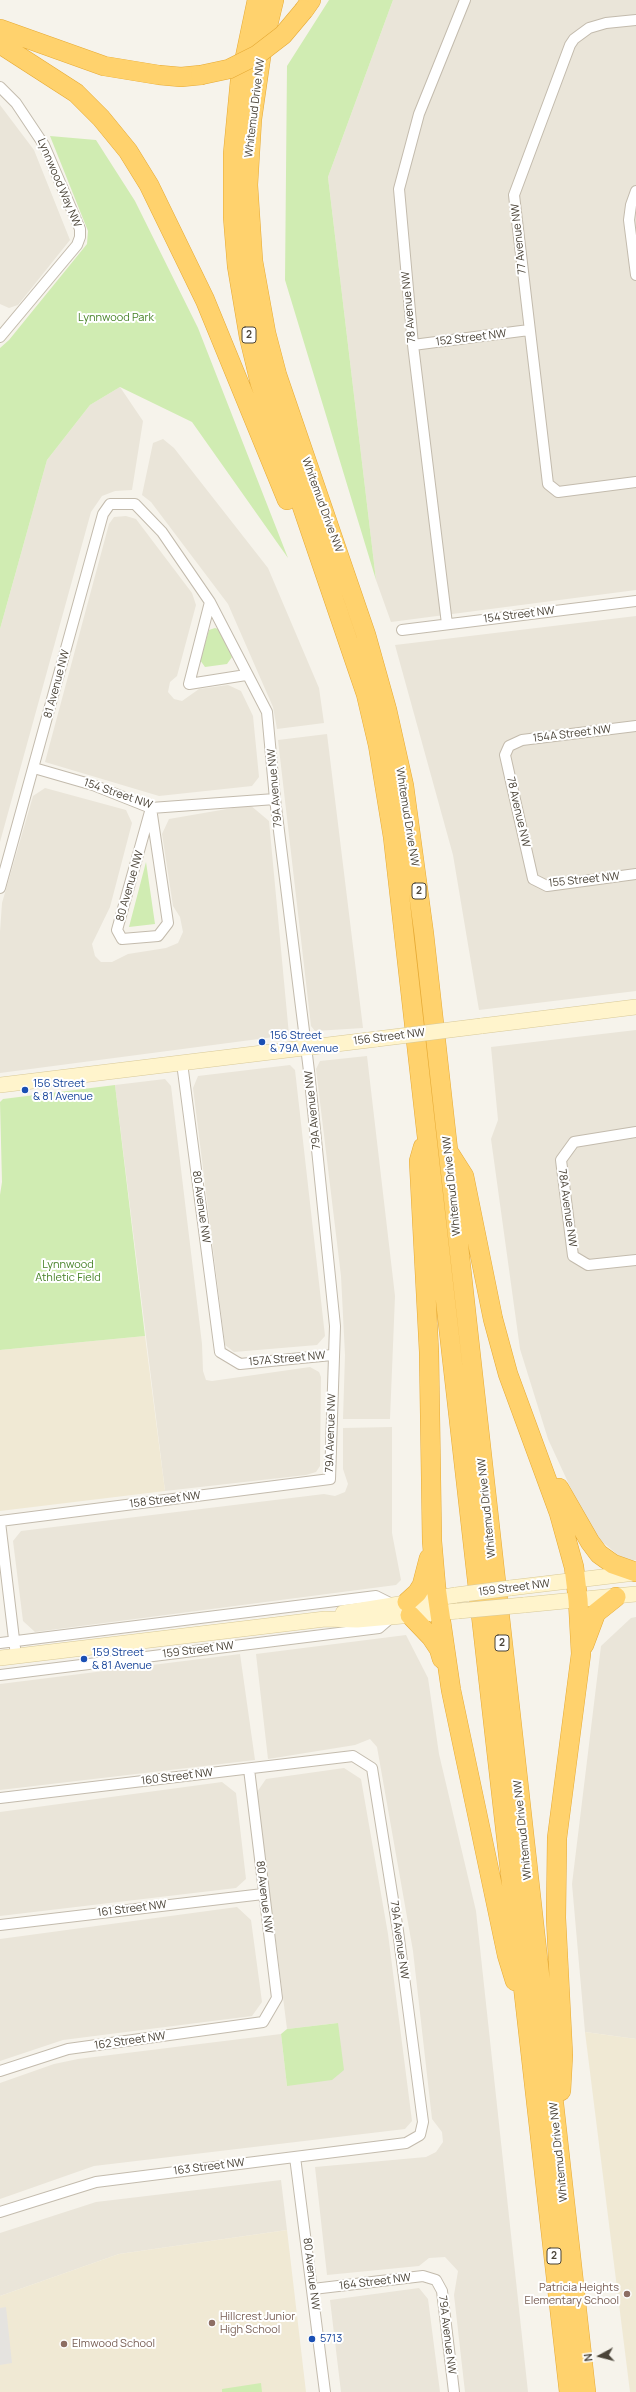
<!DOCTYPE html>
<html>
<head>
<meta charset="utf-8">
<style>
	body { margin:0 }
	#map { position:relative; width:636px; height:2392px; overflow:hidden; background:#f6f3eb; font-family:Manrope,sans-serif }
	canvas { display:block }
	.north { position:absolute; left:580px; top:2336px; width:40px; height:40px; -webkit-text-stroke:3px #fff; paint-order:stroke; rotate:263deg; font-size:11px; font-weight:700; line-height:16px; text-align:center; color:#4b4438 }
	.north::after { content:''; display:block; margin:auto; width:14px; height:18px; background:#4b4438; clip-path:polygon(50% 0,100% 100%,50% 72%,0 100%) }
</style>
</head>
<body>
<div id="map">
<canvas width="636" height="2392"></canvas>
<div class="north">N</div>
</div>
<script>
const c = document.querySelector('canvas').getContext('2d');
c.lineJoin = 'round';
function fill(path, color) { c.fillStyle = color; c.fill(path, 'evenodd'); }
const toPath = rows => new Path2D(rows.map(r => 'M' + r).join(''));
function stroke(path, color, width, dash) { c.strokeStyle = color; c.lineWidth = width; c.lineCap = dash ? 'butt' : 'round'; c.setLineDash(dash || []); c.stroke(path); }
function label(font, color, halo, rows, align = 'center') {
  c.font = font + ' Manrope,sans-serif'; c.lineWidth = 4; c.setLineDash([]); c.textBaseline = 'middle'; c.strokeStyle = halo; c.fillStyle = color; for (const [text, x, y, turn = 0] of rows) {
    c.save(); c.translate(x, y); c.rotate((+turn || 0) * Math.PI / 180); c.textAlign = isNaN(turn) ? turn : align; if (halo) c.strokeText(text, 0, 0); c.fillText(text, 0, 0); c.restore();
  }
}
fill(toPath([
	[393,0,636,0,636,590,391,622,376,580,328,177],
	[0,105,34,150,70,240,18,305,9,308,0,304],
	[120,387,143,421,132,490,115,491,102,496,91,512,0,842,0,629,47,460,90,405],
	[163,439,174,448,268,568,319,688,324,723,277,729,273,707,228,604,151,502,142,495,153,443],
	[126,516,136,519,192,593,196,605,177,676,170,682,168,692,174,699,182,701,199,689,228,685,241,691,253,716,259,777,252,786,159,796,45,762,109,524,114,517],
	[636,616,636,991,479,1010,453,855,395,645],
	[327,734,363,1028,315,1031,311,1026,278,740],
	[45,788,126,810,132,823,110,907,92,944,95,956,101,962,112,962,128,954,166,948,178,943,183,932,180,917,173,906,162,834,169,819,250,805,269,821,289,1035,0,1073,0,932,2,903,33,796],
	[636,1030,636,1560,626,1562,591,1532,548,1439,520,1349,491,1139,498,1120,491,1047],
	[367,1056,395,1296,390,1419,343,1419,345,1355,341,1276,316,1069,320,1061],
	[290,1065,295,1070,325,1336,317,1345,234,1352,225,1345,193,1088,198,1076],
	[165,1079,171,1086,202,1344,203,1371,206,1380,212,1381,310,1367,319,1372,321,1377,320,1466,316,1472,306,1475,165,1491,115,1085],
	[392,1427,392,1533,401,1580,396,1585,35,1632,23,1621,13,1541,21,1531,324,1494,335,1496,345,1492,348,1484,343,1469,343,1428],
	[636,1617,636,2039,585,2032,572,1884,601,1646,631,1618],
	[406,1635,428,1678,439,1754,476,1911,528,2392,465,2392,454,2295,458,2271,445,2257,429,2258,419,2266,327,2275,315,2167,426,2157,436,2152,443,2142,442,2132,432,2119,413,1951,377,1747,370,1739,355,1745,268,1759,256,1654],
	[240,1654,255,1760,0,1790,0,1684],
	[344,1768,361,1779,388,1934,412,2121,405,2129,94,2166,0,2199,0,2083,54,2064,78,2059,281,2034,287,2086,338,2023,287,2029,257,1792,266,1779],
	[222,1782,236,1793,246,1879,236,1888,0,1916,0,1812],
	[237,1907,251,1920,262,2002,252,2016,63,2040,0,2061,0,1939],
	[281,2180,287,2230,119,2254,0,2296,0,2233,96,2202],
	[419,2288,428,2299,440,2392,341,2392,330,2300]
]), '#eae5d9');
fill(toPath([
	[145,1336,165,1491,0,1511,0,1350],
	[585,2032,636,2039,636,2392,630,2392],
	[287,2230,306,2392,0,2392,0,2296,119,2254]
]), '#f0e9d4');
fill(toPath([
	[329,0,393,0,328,177,376,580,285,280,287,66],
	[50,136,96,140,135,201,198,328,288,558,192,422,120,387,90,405,47,460,0,629,0,348,9,340,87,244,88,231],
	[215,628,221,630,232,657,227,664,205,667,200,660,209,630],
	[146,862,155,924,129,927],
	[115,1085,145,1336,0,1350,0,1195,2,1182,0,1102,3,1099],
	[338,2023,344,2070,332,2080,287,2086,281,2034,287,2029],
	[261,2383,262,2392,222,2392,222,2389]
]), '#d0ecb2');
fill(toPath([
	[6,2307,12,2363,0,2365,0,2308]
]), '#e5e3df');
const street = toPath([
	[636,20,606,23,589,28,574,39,570,45,514,195,548,484,558,492,636,482],
	[0,87,16,103,44,145,80,229,80,237,77,245,0,337],
	[636,191,631,205,629,220,636,275],
	[413,345,529,330],
	[210,602,189,684,246,675],
	[447,624,413,345,399,189,419,114,465,0],
	[402,630,636,601],
	[636,726,522,740,509,746,505,755,533,879,547,886,636,874],
	[34,768,93,785,151,808,275,799],
	[151,808,168,923,158,936,122,939,117,930,151,808],
	[0,888,103,514,110,504,135,504,162,532,210,602,267,712,275,799,309,1071,335,1326,330,1479,0,1521],
	[182,1063,220,1352,240,1364,332,1355],
	[636,1132,574,1142,561,1160,573,1256,588,1265,636,1260],
	[0,1522,16,1656],
	[0,1643,376,1596,392,1604],
	[0,1675,379,1628,393,1616],
	[0,1798,353,1756,372,1768,398,1931,423,2122,420,2135,406,2143,96,2182,0,2212],
	[0,1925,263,1894],
	[0,2071,68,2049,263,2022,277,1998,249,1769],
	[295,2157,325,2392],
	[313,2289,423,2276,436,2280,442,2291,454,2392]
]);
const secondary = toPath([
	[481,1026,636,1007],
	[0,1085,377,1039],
	[510,1588,636,1573],
	[524,1605,636,1594],
	[343,1613,456,1595],
	[0,1658,325,1619,357,1620,458,1611]
]);
const highway = toPath([
	[257,0,240,81,233,154,233,217,237,266,249,337,260,383,366,694,378,745,393,837,569,2392],
	[274,0,262,50,252,119,248,185,253,261,266,333,277,375,366,635,387,710,404,786,424,934,586,2392],
	[304,10,311,0],
	[0,29,104,66,159,75,181,77,201,75],
	[0,44,76,93,101,118,128,151,149,185,205,300,287,500],
	[423,1147,419,1161,429,1352,432,1541,436,1587,451,1690,507,1955,515,1981],
	[450,1154,464,1176,493,1319,508,1374,559,1513,574,1567,578,1600,581,1654,557,1838,556,1918,563,2055,561,2091],
	[559,1488,590,1542,599,1554,613,1564,636,1572],
	[407,1602,417,1593,422,1585,429,1558],
	[410,1615,431,1637,439,1649,442,1659],
	[584,1645,596,1613,616,1597]
]);
stroke(street, '#c3bbad', 12);
stroke(secondary, '#d8c999', 16);
stroke(highway, '#e6aa35', 20);
stroke(street, '#fff', 10);
stroke(secondary, '#fff4cc', 15);
stroke(highway, '#ffd26d', 19);
const secondaryBridge = toPath([
	[377,1039,481,1026],
	[456,1595,510,1588],
	[458,1611,524,1605]
]);
const highwayBridge = toPath([
	[201,75,229,69,257,55,283,35,304,10]
]);
stroke(secondaryBridge, '#d8c999', 16, []);
stroke(highwayBridge, '#e6aa35', 20, []);
stroke(secondaryBridge, '#fff4cc', 15);
stroke(highwayBridge, '#ffd26d', 19);
for (const [x, y, r, color] of [
	[262,1042,4,"#1a4fb4"],
	[25,1090,4,"#1a4fb4"],
	[84,1659,4,"#1a4fb4"],
	[627,2294,4,"#8d6e63"],
	[212,2323,4,"#8d6e63"],
	[312,2339,4,"#1a4fb4"],
	[64,2344,4,"#8d6e63"]
]) { const dot = new Path2D(); dot.arc(x, y, r, 0, 2 * Math.PI); c.fillStyle = color; c.fill(dot); stroke(dot, '#fff', 1.5); }
for (const [x, y, w] of [
	[249,335,14],
	[419,891,14],
	[502,1643,14],
	[554,2256,14]
]) { const box = new Path2D(); box.roundRect(x - w / 2, y - 8, w, 16, 3); c.fillStyle = '#fff'; c.fill(box); stroke(box, '#4b4438', 1); }
label('bold 10px', '#4b4438', null, [
	["2",249,335],
	["2",419,891],
	["2",502,1643],
	["2",554,2256]
]);
label('11px', '#4b4438', '#fff', [
	["Whitemud Drive NW",255,108,-83],
	["Lynnwood Way NW",59,183,67],
	["77 Avenue NW",519,239,-96],
	["78 Avenue NW",409,307,-95],
	["152 Street NW",471,338,-7],
	["Whitemud Drive NW",322,505,70],
	["154 Street NW",519,615,-7],
	["81 Avenue NW",57,684,-75],
	["154A Street NW",572,734,-7],
	["79A Avenue NW",275,788,-95],
	["154 Street NW",118,794,19],
	["78 Avenue NW",518,812,77],
	["Whitemud Drive NW",407,817,81],
	["155 Street NW",584,880,-6],
	["80 Avenue NW",130,886,-74],
	["156 Street NW",389,1037,-7],
	["79A Avenue NW",313,1110,-96],
	["Whitemud Drive NW",452,1186,-96],
	["80 Avenue NW",201,1207,82],
	["78A Avenue NW",567,1208,82],
	["157A Street NW",287,1359,-5],
	["79A Avenue NW",331,1433,-88],
	["158 Street NW",165,1500,-7],
	["Whitemud Drive NW",487,1508,-96],
	["159 Street NW",514,1588,-7],
	["159 Street NW",198,1650,-7],
	["160 Street NW",177,1777,-7],
	["Whitemud Drive NW",523,1830,-96],
	["80 Avenue NW",264,1897,83],
	["161 Street NW",132,1909,-7],
	["79A Avenue NW",399,1940,82],
	["162 Street NW",130,2041,-8],
	["Whitemud Drive NW",559,2152,-96],
	["163 Street NW",209,2167,-7],
	["80 Avenue NW",311,2274,83],
	["164 Street NW",375,2282,-7],
	["79A Avenue NW",447,2335,83]
]);
label('11px', '#468227', '#fff', [
	["Lynnwood Park",116,318],
	["Lynnwood",68,1265],
	["Athletic Field",68,1278]
]);
label('11px', '#164399', '#fff', [
	["156 Street",270,1036],
	["& 79A Avenue",270,1049],
	["156 Street",33,1084],
	["& 81 Avenue",33,1097],
	["159 Street",92,1653],
	["& 81 Avenue",92,1666],
	["5713",320,2339]
], 'left');
label('11px', '#785e54', '#fff', [
	["Patricia Heights",619,2288,"right"],
	["Elementary School",619,2301,"right"],
	["Hillcrest Junior",220,2317],
	["High School",220,2330],
	["Elmwood School",72,2344]
], 'left');
</script>
</body>
</html>
